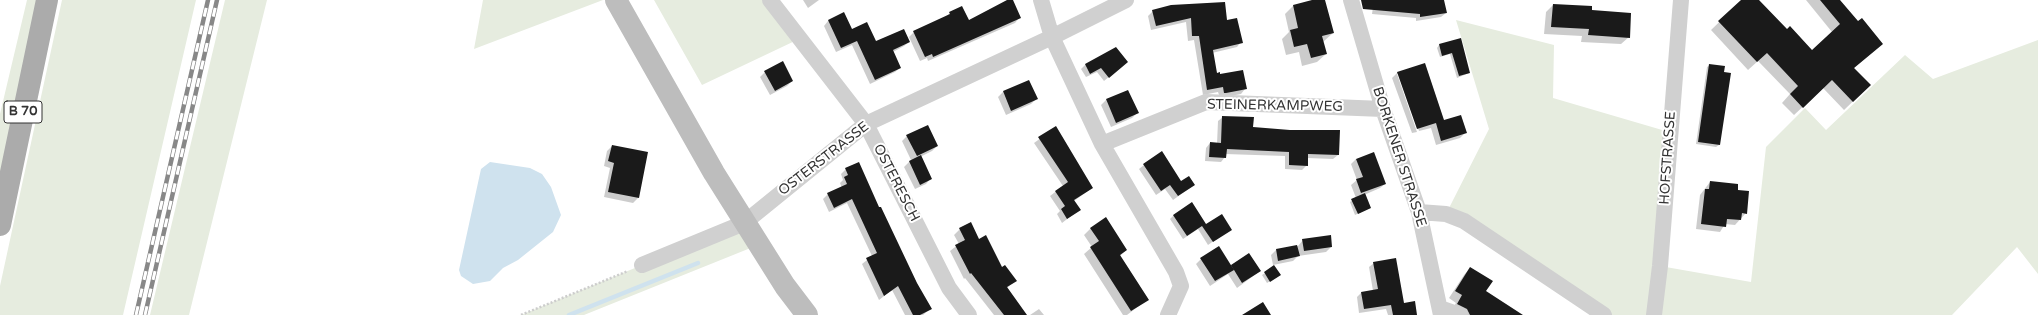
<!DOCTYPE html>
<html>
<head>
<meta charset="utf-8">
<style>
	body { margin:0 }
	canvas { display:block; background:#fff }
</style>
</head>
<body>
<canvas width="2038" height="315"></canvas>
<script>
const c = document.querySelector('canvas').getContext('2d');
c.lineJoin = 'round';
function fill(path, color) { c.fillStyle = color; c.fill(path, 'evenodd'); }
const toPath = rows => new Path2D(rows.map(r => 'M' + r).join(''));
function stroke(path, color, width, dash) { c.strokeStyle = color; c.lineWidth = width; c.lineCap = dash ? 'butt' : 'round'; c.setLineDash(dash || []); c.stroke(path); }
function label(font, color, halo, rows, align = 'center') {
  c.font = font + ' "Varela Round",sans-serif'; c.lineWidth = 4; c.setLineDash([]); c.textBaseline = 'middle'; c.strokeStyle = halo; c.fillStyle = color; for (const [text, x, y, turn = 0] of rows) {
    c.save(); c.translate(x, y); c.rotate((+turn || 0) * Math.PI / 180); c.textAlign = isNaN(turn) ? turn : align; if (halo) c.strokeText(text, 0, 0); c.fillText(text, 0, 0); c.restore();
  }
}
fill(toPath([
	[27,0,47,0,0,225,0,114],
	[62,0,196,0,123,315,0,315,0,286],
	[225,0,267,0,189,315,150,315],
	[483,0,603,0,474,49],
	[654,0,770,0,799,39,702,85],
	[1456,20,1554,45,1553,98,1669,132,1660,266,1751,282,1766,147,1805,108,1826,130,1905,55,1933,79,2038,40,2038,274,2017,247,1952,315,1604,315,1446,214,1489,129],
	[744,223,758,245,584,315,521,315]
]), '#e6ecdf');
fill(toPath([
	[490,162,530,168,542,174,551,187,561,215,553,232,518,260,503,268,490,281,473,284,461,276,459,270,481,169]
]), '#cfe2ee');
fill(toPath([
	[803,0,819,0,808,8],
	[1009,0,1012,0,1020,17,1015,23,928,61,927,58,920,61,909,37,914,32,944,18,950,13,968,21],
	[1316,0,1324,0,1333,33,1323,42,1326,54,1317,62,1302,66,1299,52,1286,55,1282,39,1289,32,1285,14,1293,6],
	[1374,0,1443,0,1446,13,1441,17,1416,21,1416,18,1372,14],
	[1742,0,1758,0,1787,31,1812,52,1832,32,1806,0,1839,0,1858,22,1882,44,1854,68,1870,85,1844,110,1823,88,1794,115,1782,103,1790,94,1758,61,1748,70,1711,30],
	[1553,5,1591,11,1629,37,1621,44,1581,42,1582,36,1544,34,1546,12],
	[1153,11,1226,22,1241,42,1237,47,1212,53,1216,74,1245,89,1241,94,1220,98,1218,92,1203,95,1194,40,1188,41,1186,22,1151,30,1148,16],
	[844,14,852,30,876,43,909,42,904,46,893,52,900,68,895,72,870,84,852,45,836,52,824,26,828,21],
	[1460,39,1469,73,1457,78,1450,54,1440,57,1437,48,1439,45],
	[1127,62,1104,81,1097,72,1086,77,1081,69,1086,64],
	[1710,65,1723,73,1719,145,1716,147,1696,144,1707,67],
	[765,72,792,81,787,86,770,95,760,77],
	[1398,72,1443,121,1465,133,1460,138,1436,145,1431,128,1419,131,1399,74,1397,74,1417,132,1412,133,1392,78],
	[1029,81,1036,99,1031,104,1006,115,998,97,1003,92],
	[1128,91,1137,113,1132,118,1111,127,1101,105,1106,100],
	[1223,117,1252,128,1290,131,1339,131,1338,155,1333,159,1307,158,1307,165,1302,170,1285,169,1285,156,1225,154,1225,157,1221,162,1205,161,1206,148,1210,143,1217,144,1218,121],
	[1056,127,1092,188,1074,201,1079,210,1062,223,1057,214,1060,211,1050,196,1063,186,1034,143],
	[907,136,937,146,932,151,920,157,931,178,926,184,915,189,904,167,911,160,902,141],
	[612,146,638,198,633,203,604,197,610,168,604,166,607,151],
	[1356,159,1385,184,1380,188,1364,195,1370,208,1355,215,1350,202,1356,198,1351,185,1357,180,1351,164],
	[858,164,879,209,930,309,923,315,905,315,892,290,879,300,862,264,872,256,847,203,829,212,823,199,828,194,842,188,840,183,843,180,841,174,846,169],
	[1144,165,1181,182,1194,185,1173,200,1165,189,1156,195,1139,169],
	[1710,182,1746,213,1735,225,1725,224,1720,232,1696,229,1700,195],
	[1174,215,1206,225,1231,229,1208,245,1198,229,1183,239,1170,219],
	[1091,228,1126,250,1120,256,1148,299,1127,315,1123,315,1084,254,1092,247,1084,235],
	[960,229,978,240,1001,269,1015,281,1007,288,1026,315,994,315,965,278,964,279,950,251,959,244,954,235],
	[1303,240,1331,247,1326,252,1298,256,1293,261,1273,265,1271,255,1276,250,1298,246],
	[1249,254,1260,271,1237,288,1228,274,1210,286,1196,264,1201,259,1230,266],
	[1374,263,1403,304,1416,315,1388,315,1386,309,1359,313,1357,297,1361,293,1373,291,1369,267],
	[1274,267,1277,277,1267,283,1262,275],
	[1470,268,1485,292,1521,315,1460,315,1451,311,1456,303,1449,298,1464,275],
	[1039,309,1044,315,1030,315]
]), '#0003');
stroke(toPath([
	[569,315,698,263]
]), '#cfe2ee', 4.5);
fill(toPath([
	[1007,0,1013,0,1021,18,933,57,932,54,925,57,913,31,950,14,949,12,962,6,969,20],
	[1312,0,1325,0,1334,33,1322,36,1327,54,1311,58,1307,44,1294,47,1290,30,1298,28,1293,5],
	[1361,0,1444,0,1447,13,1420,17,1420,14,1363,9],
	[1741,0,1759,0,1787,29,1790,26,1812,50,1840,24,1820,0,1840,0,1858,21,1862,18,1883,44,1854,68,1871,85,1853,102,1832,80,1803,108,1790,94,1798,86,1767,53,1757,62,1718,21],
	[1225,2,1227,20,1237,18,1243,43,1213,50,1217,73,1220,72,1220,74,1243,70,1247,89,1226,93,1224,93,1223,87,1207,90,1199,36,1192,36,1191,18,1156,26,1152,10,1171,5],
	[1553,4,1592,6,1592,10,1631,13,1630,38,1588,35,1589,29,1551,27],
	[844,12,852,29,867,22,876,41,904,29,910,42,893,50,901,68,875,80,857,41,841,48,828,20],
	[1461,38,1470,73,1459,76,1452,53,1442,56,1439,44],
	[1116,47,1128,62,1109,78,1101,68,1090,74,1085,64],
	[783,61,793,81,775,91,764,71],
	[1425,63,1444,120,1461,115,1467,133,1441,141,1436,123,1417,129,1397,72],
	[1709,64,1725,66,1724,72,1731,73,1720,145,1698,142],
	[1029,80,1038,99,1011,111,1003,91],
	[1128,90,1139,113,1116,123,1106,99],
	[1222,116,1254,117,1253,127,1290,130,1340,130,1339,155,1308,154,1308,166,1289,165,1289,152,1227,149,1226,158,1209,157,1210,142,1221,143],
	[928,125,938,146,917,156,906,135],
	[1056,126,1093,188,1074,200,1081,210,1067,219,1061,209,1065,206,1055,191,1068,182,1038,137],
	[612,145,648,152,639,198,608,192,614,163,608,161],
	[1162,151,1181,181,1189,176,1195,185,1178,196,1170,185,1161,191,1143,164],
	[1374,152,1386,184,1361,193,1356,179,1363,177,1356,159],
	[921,155,932,179,920,185,909,161],
	[859,162,879,207,881,207,917,283,932,309,920,315,913,315,898,286,884,296,866,258,877,253,852,199,834,208,827,193,847,184,844,177,848,175,845,168],
	[1710,181,1738,184,1738,190,1749,191,1747,214,1742,213,1741,220,1727,219,1726,227,1701,224,1705,189,1709,189],
	[1365,193,1371,208,1358,214,1351,199],
	[1192,202,1206,224,1222,214,1232,230,1213,242,1202,226,1187,236,1173,215],
	[1106,217,1127,250,1120,255,1149,300,1131,311,1090,247,1099,241,1090,228],
	[971,222,979,239,986,235,1002,267,1005,265,1017,281,1007,287,1027,315,1004,315,971,273,970,274,955,245,965,240,959,228],
	[1331,235,1332,247,1304,251,1302,239],
	[1297,245,1300,256,1278,261,1276,249],
	[1219,246,1234,270,1215,281,1200,258],
	[1249,253,1261,271,1242,283,1231,265],
	[1396,258,1404,303,1415,301,1417,315,1393,315,1391,305,1364,309,1361,292,1378,289,1373,262],
	[1274,265,1281,275,1270,282,1264,272],
	[1470,267,1493,281,1486,291,1523,315,1470,315,1467,309,1457,304,1462,295,1455,291],
	[1263,302,1271,315,1242,315]
]), '#1a1a1a');
stroke(toPath([
	[521,315,628,271]
]), '#cdcdcd', 2.5, [2, 2]);
stroke(toPath([
	[770,0,866,124,949,288,969,315],
	[1041,0,1052,37,1102,144,1176,272,1181,286,1168,315],
	[1351,0,1383,109,1419,212,1441,315],
	[1102,144,1206,102,1383,109],
	[1419,212,1446,214,1464,221,1604,315],
	[642,265,744,223,866,124,1052,37,1126,0],
	[1440,308,1460,315],
	[1654,315,1660,266,1681,0]
]), '#d0d0d0', 16);
stroke(toPath([
	[616,0,714,173,785,286,807,315]
]), '#bdbdbd', 22);
stroke(toPath([
	[0,225,47,0]
]), '#ababab', 22);
const rail = toPath([
	[136,315,208,0],
	[145,315,217,0]
]);
stroke(rail, '#888', 4.5);
stroke(rail, '#fff', 3, [9]);
for (const [x, y, w] of [
	[23,112,38]
]) { const box = new Path2D(); box.roundRect(x - w / 2, y - 11, w, 22, 3); c.fillStyle = '#fff'; c.fill(box); stroke(box, '#333', 1); }
label('bold 13px', '#333', null, [
	["B 70",23,112]
]);
label('14px', '#333', '#fff', [
	["STEINERKAMPWEG",1275,106,1],
	["BORKENER STRASSE",1399,157,72],
	["HOFSTRASSE",1668,158,-86],
	["OSTERSTRASSE",824,159,-38],
	["OSTERESCH",896,183,63]
]);
</script>
</body>
</html>
